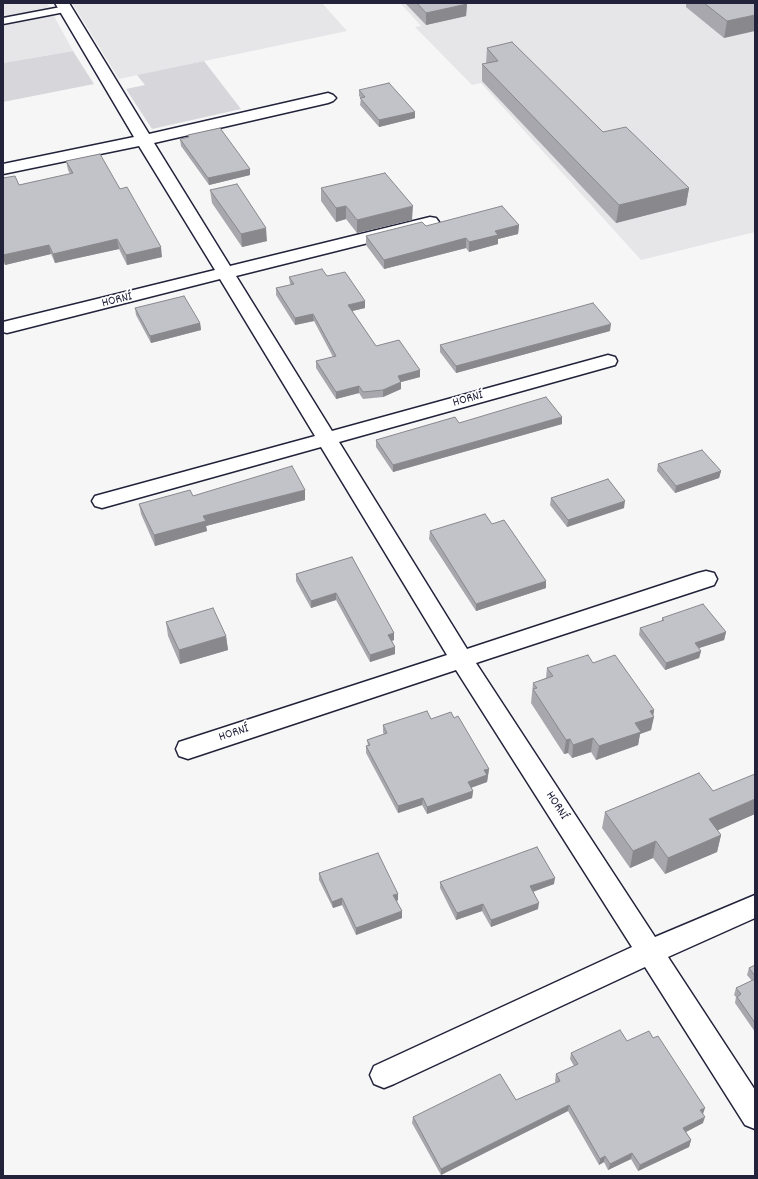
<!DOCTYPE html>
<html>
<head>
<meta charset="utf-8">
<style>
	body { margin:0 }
	#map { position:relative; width:758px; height:1179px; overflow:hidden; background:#f6f6f7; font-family:Dekko,sans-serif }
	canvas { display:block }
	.frame { position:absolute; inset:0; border:4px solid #22223b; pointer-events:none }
</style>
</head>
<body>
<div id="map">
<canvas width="758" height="1179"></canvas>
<div class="frame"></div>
</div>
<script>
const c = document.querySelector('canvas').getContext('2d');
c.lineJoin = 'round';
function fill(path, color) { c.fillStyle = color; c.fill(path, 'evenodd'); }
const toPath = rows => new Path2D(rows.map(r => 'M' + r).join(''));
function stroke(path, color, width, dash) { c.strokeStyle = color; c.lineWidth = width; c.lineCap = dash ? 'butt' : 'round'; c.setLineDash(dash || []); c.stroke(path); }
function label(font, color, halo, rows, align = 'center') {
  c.font = font + ' Dekko,sans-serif'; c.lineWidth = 3.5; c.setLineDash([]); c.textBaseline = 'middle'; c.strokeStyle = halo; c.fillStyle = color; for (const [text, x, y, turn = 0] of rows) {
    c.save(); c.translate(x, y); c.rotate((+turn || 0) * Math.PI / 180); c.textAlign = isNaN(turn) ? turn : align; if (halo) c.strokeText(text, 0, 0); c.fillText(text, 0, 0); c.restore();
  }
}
fill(toPath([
	[3,3,47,3,73,51,3,63],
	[72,3,322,3,347,31,119,79],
	[400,3,755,3,755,232,641,260,481,83,472,85,415,27,421,26]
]), '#e6e6e9');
fill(toPath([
	[73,51,94,84,3,102,3,63],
	[204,61,241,109,152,129,126,89,145,85,137,75]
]), '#d7d7db');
const service = toPath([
	[66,6,70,7,72,9,70,11,3,24,3,18,66,6]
]);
const minor = toPath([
	[55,3,69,3,149,134,328,93,333,95,336,98,333,101,328,103,154,143,230,266,430,217,436,218,439,222,436,226,236,276,332,431,608,355,615,357,617,361,615,365,339,442,467,649,698,573,706,571,714,573,717,579,714,585,476,663,655,937,755,895,755,918,668,957,755,1090,755,1129,745,1125,645,967,394,1084,384,1088,374,1084,370,1075,374,1066,632,947,456,670,188,759,179,756,176,749,179,742,447,655,321,447,102,508,95,506,92,501,95,496,315,436,220,279,7,333,3,332,3,322,215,270,139,146,3,174,3,164,134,137,55,3]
]);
stroke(service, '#22223b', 3);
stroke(minor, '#22223b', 3);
fill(service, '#fff');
fill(minor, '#fff');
fill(toPath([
	[405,3,466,3,467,4,466,16,426,25],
	[686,3,755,3,724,38,686,7],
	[487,48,603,132,689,188,686,205,616,223,482,81,482,64,486,64],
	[359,90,415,112,415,118,379,127,360,105,361,98,359,96],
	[188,135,250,169,250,175,209,185,181,146,180,139,188,138],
	[66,161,120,189,162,257,127,265,119,249,55,263,51,254,5,265,3,260,3,178,19,185,70,174,68,170],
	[321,188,412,220,357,233,346,219,336,222,321,201],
	[210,190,267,241,242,247,212,203],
	[519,225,518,234,498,239,498,244,469,252,466,248,384,269,366,245,366,236,426,226],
	[327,276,365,301,365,308,352,311,376,346,420,370,420,377,401,382,401,389,383,397,363,399,359,393,336,399,316,368,316,361,333,357,314,321,295,325,276,295,276,288,291,285,290,284,289,277],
	[135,308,200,323,201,330,151,343,136,315],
	[610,331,456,373,440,352,440,345],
	[562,417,562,424,393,472,376,447,376,440,459,423],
	[658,464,721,471,719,478,675,493,657,471],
	[305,490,305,500,206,526,207,531,155,546,141,514,139,504,193,496],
	[551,498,624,508,567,527,550,505],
	[430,531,546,588,476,611,429,539],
	[352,557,394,633,394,640,392,641,395,647,395,654,370,662,336,600,311,608,296,581,296,574],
	[662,618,726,632,724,640,699,648,701,651,699,658,665,670,639,635,640,628,662,621],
	[166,622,226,636,228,650,180,664,168,636],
	[593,663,654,710,651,730,640,734,638,745,596,760,591,752,572,758,568,753,564,754,531,703,533,683,546,678,547,668],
	[454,718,489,769,487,782,471,788,473,791,472,798,427,814,422,805,398,813,366,753,366,746,368,746,367,740,384,735,383,732,383,725,431,719],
	[713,791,755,814,717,830,721,835,717,852,665,874,653,858,630,868,602,828,605,812],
	[319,873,398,900,397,901,402,918,356,935,342,905,333,908,319,880],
	[440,882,554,884,533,892,538,909,491,927,482,911,456,920,440,888],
	[755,965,755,1032,735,1003,736,997,734,995,736,988,752,981,747,975,749,968],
	[627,1041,703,1114,703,1123,686,1132,691,1140,689,1147,638,1171,631,1159,608,1170,604,1162,599,1165,568,1111,441,1175,412,1123,413,1117,516,1100,556,1083,555,1081,556,1074,574,1066,570,1059,571,1053]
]), '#a7a7ad');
fill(toPath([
	[467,4,466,16,426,25,426,13],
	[755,15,755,31,724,38,727,21],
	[415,112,415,118,379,127,379,120],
	[250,169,250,175,209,185,208,178],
	[689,188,686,205,616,223,619,205],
	[346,206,346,219,336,222,336,208],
	[413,206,412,220,357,233,357,220],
	[519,225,518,234,498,239,498,244,469,252,469,242,495,231],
	[266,228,267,241,242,247,241,234],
	[466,238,466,248,384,269,384,260],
	[117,239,119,249,55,263,53,254],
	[49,245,51,254,5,265,3,255],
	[161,247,162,257,127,265,126,255],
	[365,301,365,308,348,312,348,305],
	[313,314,314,321,295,325,295,318],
	[200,323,201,330,151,343,150,336],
	[611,324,610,331,456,373,456,366],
	[420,370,420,377,401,382,401,389,383,397,383,390,398,376],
	[359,386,359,393,336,399,336,392],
	[562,417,562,424,393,472,393,465],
	[721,471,719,478,675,493,676,486],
	[305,490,305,500,206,526,207,531,155,546,154,535,203,516],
	[625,501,624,508,567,527,568,520],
	[546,581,546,588,476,611,476,604],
	[336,593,336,600,311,608,311,601],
	[726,632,724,640,693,650,695,643],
	[394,633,394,640,388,642,388,635],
	[226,636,228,650,180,664,179,650],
	[395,647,395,654,370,662,370,655],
	[701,651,699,658,665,670,666,663],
	[654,710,653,717,654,717,651,730,640,734,638,745,596,760,599,746,635,723,650,711],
	[593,738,591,752,572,758,573,745],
	[570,739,568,753,564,754,566,740],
	[489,769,487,782,467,789,468,782,484,770],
	[473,791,472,798,427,814,427,807],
	[423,798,422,805,398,813,398,806],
	[755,799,755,814,705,836,709,819],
	[721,835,717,852,665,874,668,858],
	[656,841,653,858,630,868,633,851],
	[555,878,554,884,529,893,530,886],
	[398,894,398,900,393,902,393,895],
	[342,898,342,905,333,908,332,902],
	[539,903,538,909,491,927,491,920],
	[483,904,482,911,456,920,457,913],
	[402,911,402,918,356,935,356,928],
	[569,1105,568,1111,441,1175,441,1169],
	[705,1108,703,1114,700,1110],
	[705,1117,703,1123,682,1134,683,1128],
	[691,1140,689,1147,638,1171,640,1165],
	[632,1153,631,1159,608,1170,610,1164],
	[605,1156,604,1162,599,1165,600,1159]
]), '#88888d');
const building = toPath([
	[417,3,466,3,467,4,426,13,417,3],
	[704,3,755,3,755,15,727,21,704,3],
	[512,42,603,132,626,127,689,188,619,205,482,64,498,61,487,48,512,42],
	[389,83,415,112,379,120,360,98,365,97,359,90,389,83],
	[220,128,250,169,208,178,180,139,189,137,188,135,220,128],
	[100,154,120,189,127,187,161,247,126,255,117,239,53,254,49,245,3,255,3,178,15,176,19,185,73,173,66,161,100,154],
	[385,173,413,206,357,220,346,206,336,208,321,188,385,173],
	[237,184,266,228,241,234,210,190,237,184],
	[502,206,519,225,495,231,498,235,469,242,466,238,384,260,366,236,422,222,426,226,502,206],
	[322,269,327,276,345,272,365,301,348,305,376,346,399,340,420,370,398,376,401,382,383,390,363,392,359,386,336,392,316,361,336,356,313,314,295,318,276,288,294,284,289,277,322,269],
	[184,296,200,323,150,336,135,308,184,296],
	[593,303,611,324,456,366,440,345,593,303],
	[546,397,562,417,393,465,376,440,455,417,459,423,546,397],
	[702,450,721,471,676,486,658,464,702,450],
	[292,466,305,490,203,516,206,521,154,535,139,504,190,490,193,496,292,466],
	[608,479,625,501,568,520,551,498,608,479],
	[485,514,492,524,504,520,546,581,476,604,430,531,485,514],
	[352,557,394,633,388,635,395,647,370,655,336,593,311,601,296,574,352,557],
	[703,604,726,632,695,643,701,651,666,663,640,628,664,620,662,618,703,604],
	[213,608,226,636,179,650,166,622,213,608],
	[588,655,593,663,615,655,654,710,650,711,654,717,635,723,641,732,599,746,593,738,573,745,570,739,566,740,533,689,537,688,533,683,553,676,547,668,588,655],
	[427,711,431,719,451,712,454,718,458,716,489,769,484,770,487,775,468,782,473,791,427,807,423,798,398,806,366,746,370,745,367,740,387,733,383,725,427,711],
	[699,773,713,791,755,774,755,799,709,819,721,835,668,858,656,841,633,851,605,812,699,773],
	[537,847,555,878,530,886,539,903,491,920,483,904,457,913,440,882,537,847],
	[378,853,398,894,393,895,402,911,356,928,342,898,332,902,319,873,378,853],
	[755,965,755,976,749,968,755,965],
	[755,979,755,1023,737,997,741,994,736,988,755,979],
	[620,1030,627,1041,649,1031,653,1038,658,1036,705,1108,700,1110,705,1117,683,1128,691,1140,640,1165,632,1153,610,1164,605,1156,600,1159,569,1105,441,1169,413,1117,500,1074,516,1100,560,1081,556,1074,578,1064,571,1053,620,1030]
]);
fill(building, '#c2c2c9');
stroke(building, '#88888d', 1);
label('13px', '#22223b', '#fff', [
	["HORNÍ",117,301,-14],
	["HORNÍ",468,400,-16],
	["HORNÍ",234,734,-18],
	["HORNÍ",556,806,57]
]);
</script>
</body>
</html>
